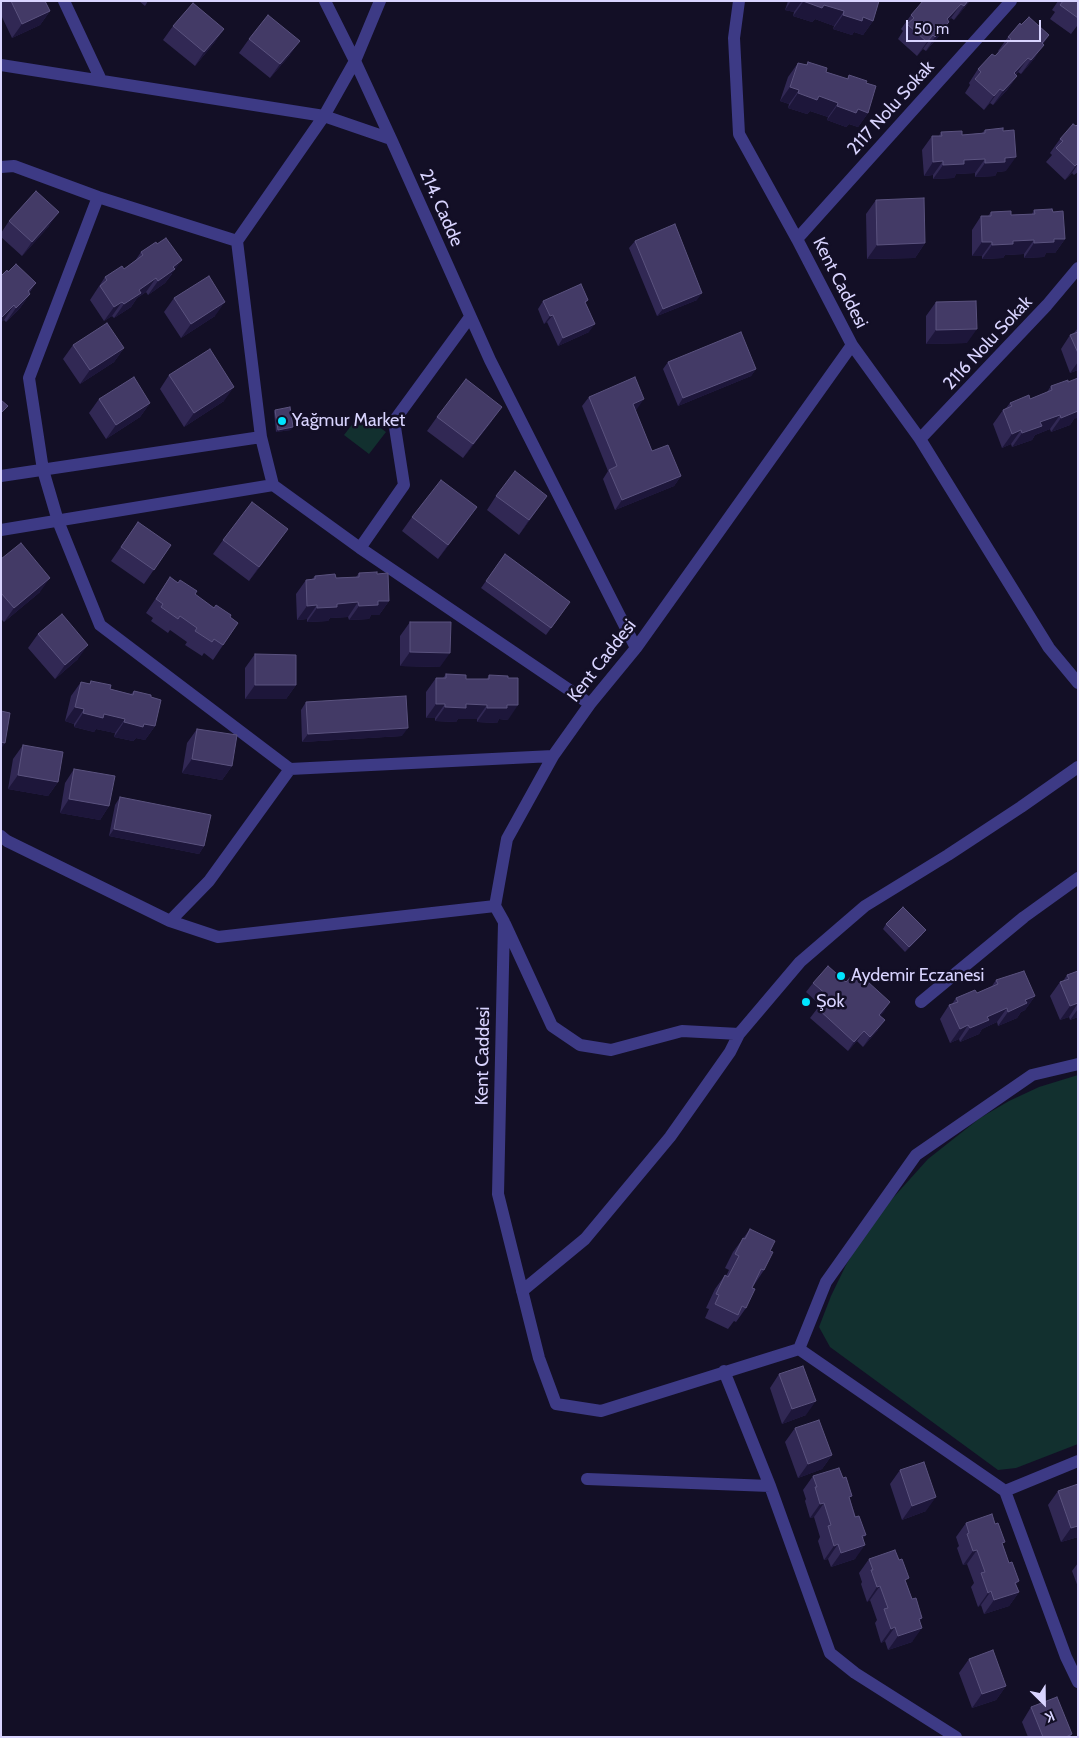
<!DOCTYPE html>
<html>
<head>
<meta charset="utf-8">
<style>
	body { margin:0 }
	#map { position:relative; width:1079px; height:1738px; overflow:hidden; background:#130f26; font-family:Cabin,sans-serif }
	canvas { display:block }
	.frame { position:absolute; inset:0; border:2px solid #d9d4ff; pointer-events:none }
	.north { position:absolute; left:1019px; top:1678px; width:50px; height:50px; -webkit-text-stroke:4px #130f26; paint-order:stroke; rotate:157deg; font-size:14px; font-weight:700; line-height:20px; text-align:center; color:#d9d4ff }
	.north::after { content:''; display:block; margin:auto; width:18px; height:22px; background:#d9d4ff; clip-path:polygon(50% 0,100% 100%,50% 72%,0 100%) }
	.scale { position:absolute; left:906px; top:20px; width:135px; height:22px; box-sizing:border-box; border:2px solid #d9d4ff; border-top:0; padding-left:6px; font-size:15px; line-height:18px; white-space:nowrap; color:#d9d4ff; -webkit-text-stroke:4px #130f26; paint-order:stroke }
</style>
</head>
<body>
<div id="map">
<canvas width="1079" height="1738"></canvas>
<div class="frame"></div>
<div class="north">K</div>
<div class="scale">50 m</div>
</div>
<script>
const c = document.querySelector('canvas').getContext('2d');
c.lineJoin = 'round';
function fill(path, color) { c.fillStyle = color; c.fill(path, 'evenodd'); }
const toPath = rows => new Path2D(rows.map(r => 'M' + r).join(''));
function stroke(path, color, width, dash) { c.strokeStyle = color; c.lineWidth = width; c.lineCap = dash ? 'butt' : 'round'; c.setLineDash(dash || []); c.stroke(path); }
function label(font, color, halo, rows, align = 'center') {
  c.font = font + ' Cabin,sans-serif'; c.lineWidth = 5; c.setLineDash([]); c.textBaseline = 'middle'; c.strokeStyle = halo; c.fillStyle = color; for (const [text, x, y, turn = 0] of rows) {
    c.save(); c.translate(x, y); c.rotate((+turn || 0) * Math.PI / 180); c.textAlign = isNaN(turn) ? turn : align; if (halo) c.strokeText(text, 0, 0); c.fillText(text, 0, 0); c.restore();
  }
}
fill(toPath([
	[361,413,386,432,369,454,344,435],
	[1078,1075,1078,1444,1016,1468,998,1470,830,1347,819,1327,831,1296,846,1265,863,1236,883,1209,928,1159,980,1118,1009,1101,1039,1087]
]), '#12302f');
stroke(toPath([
	[64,1,101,80],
	[325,1,355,61,391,139],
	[739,1,734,38,739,134,797,239,852,345,636,648,590,704,553,756,507,839,495,906,504,922,498,1194,539,1358,556,1404,601,1411,799,1349,1005,1491,1066,1657,1078,1682],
	[1,65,324,116,391,139,490,360,636,648],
	[1,167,14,166,98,197,237,241],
	[98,197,29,378,43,470,58,521,100,625,290,769,553,756],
	[797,239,1011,1],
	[852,345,920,439,1049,648,1078,683],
	[920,439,1047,305,1078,268],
	[1,476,261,437],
	[273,485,360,548,590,704],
	[1,530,273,485,261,437,237,241,324,116,355,61,380,1],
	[360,548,404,485,394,421,470,317],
	[1,836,7,841,170,921,209,881,290,769],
	[170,921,218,937,495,906],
	[505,924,552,1026,580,1045,611,1050,682,1031,739,1034,730,1052,670,1137,585,1239,522,1291],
	[921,1002,1024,917,1078,878],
	[739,1034,800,962,865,906,948,855,1021,807,1078,767],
	[799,1349,826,1282,916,1155,1032,1075,1078,1064],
	[724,1371,770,1486,830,1653,855,1673,956,1737],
	[587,1479,770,1486],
	[1005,1491,1078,1461]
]), '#3d3a85', 12);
fill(toPath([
	[1,1,45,1,50,11,40,25,12,38,1,15],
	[139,1,148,1,145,6],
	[788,1,879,1,873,21,863,35,854,32,852,35,833,29,834,26,815,19,812,22,793,16,794,12,785,10],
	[928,1,970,1,954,20,951,18,948,21,939,36,926,51,923,49,917,56,898,39,903,31,901,29,911,15],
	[1058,1,1078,1,1078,27,1077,26,1071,34,1050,19,1055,12,1052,10],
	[1021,25,1049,35,1043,44,1034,59,1021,74,1018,72,1016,75,1017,76,1007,90,993,105,990,103,984,110,965,93,970,85,969,83,978,69,995,56,999,52,998,51,1008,37],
	[173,26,224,29,214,43,195,66,163,40],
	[249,39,290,55,270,78,239,53],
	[808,62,826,72,847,79,849,75,866,83,868,113,858,127,849,124,846,127,827,120,828,117,810,111,807,114,788,108,789,104,780,101,788,77,798,63,806,65],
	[1078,124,1078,172,1074,175,1072,173,1065,180,1046,162,1052,155,1050,153,1060,139],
	[985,130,1006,171,997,172,995,176,975,177,975,173,956,174,954,178,933,179,933,175,924,176,922,150,932,136,939,136,941,132,962,135,982,133],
	[876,200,925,243,915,258,867,259,866,214],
	[1034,210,1053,212,1065,239,1055,253,1046,253,1044,257,1024,258,1024,254,1005,255,1003,258,982,259,982,256,972,256,972,230,981,216,988,216,991,212,1011,215,1032,214],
	[9,221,49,226,22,256,1,237,1,233],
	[635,241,697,300,657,316,629,248],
	[141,252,172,274,165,283,148,295,146,292,137,298,131,307,114,318,112,316,104,321,90,300,105,277,124,269,135,261],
	[8,272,36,283,29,293,30,294,20,308,6,322,4,320,1,322,1,276],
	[174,298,215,316,181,338,164,312],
	[588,300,585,303,589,332,558,346,547,322,544,324,538,309,543,301],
	[936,302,967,343,926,344,926,316],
	[1078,328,1078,370,1070,373,1061,349,1070,335,1074,333],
	[73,345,124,348,114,362,80,384,63,359],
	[668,362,756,369,751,376,678,406,663,369],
	[169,375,224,401,184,427,160,389],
	[1051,386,1074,419,1070,425,1051,432,1050,429,1035,435,1032,440,1012,447,1011,444,1002,448,993,424,1003,410,1006,408,1010,403,1030,399,1047,392],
	[589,397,637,409,635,410,652,451,681,476,674,486,615,510,603,479,608,471,582,406],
	[99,399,150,403,140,417,106,439,89,413],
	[275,410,291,430,276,432,274,412],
	[437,417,492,421,463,458,427,431],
	[496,496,547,496,519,535,487,510],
	[412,517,467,521,438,559,402,531],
	[138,522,171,545,144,584,111,561],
	[223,540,278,543,249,581,213,554],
	[505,554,570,602,546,635,481,588],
	[1,559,40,592,4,622,1,619],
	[359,573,377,574,389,601,379,615,371,615,369,619,349,620,348,617,330,618,328,621,307,622,307,619,297,620,296,594,306,580,312,579,315,576,336,578,356,577],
	[170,577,214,608,238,623,213,660,204,653,202,656,185,645,187,642,170,630,168,633,151,621,153,618,146,613],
	[410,622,440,667,400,666,400,636],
	[38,634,78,659,55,679,28,648],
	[255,654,296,685,286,699,245,699,245,668],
	[446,674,466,679,487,679,489,675,508,720,499,719,497,723,477,722,477,719,458,719,456,722,435,721,435,718,426,718,426,692,436,678,443,678],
	[91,681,110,689,131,694,134,691,151,697,155,726,145,740,136,738,133,741,114,737,115,733,96,729,94,732,74,727,74,724,65,721,71,696,81,682,89,684],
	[306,702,402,736,302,742,301,710],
	[197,729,232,766,222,780,182,773,187,743],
	[23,745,58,782,48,796,8,789,13,759],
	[74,769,109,806,100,820,60,813,65,783],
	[120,797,204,846,199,854,109,836,115,805],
	[886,924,922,935,905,952,883,929],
	[1078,971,1078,1017,1070,1020,1069,1017,1060,1020,1050,996,1060,982,1063,981,1067,975],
	[996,980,1035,996,1025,1010,1021,1012,1017,1018,998,1026,997,1022,982,1029,979,1034,960,1042,959,1039,950,1043,940,1019,949,1005,952,1004,956,998,977,993,992,986],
	[846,982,890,1002,880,1016,878,1030,863,1047,857,1041,848,1051,810,1018,820,1005,806,992,813,983],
	[750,1229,770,1251,764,1270,754,1285,753,1284,746,1308,736,1322,734,1321,728,1329,705,1318,709,1309,706,1308,715,1289,725,1275,726,1276,729,1270,725,1268,733,1252],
	[779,1374,806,1415,782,1424,770,1388],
	[795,1428,832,1455,822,1469,798,1478,785,1442],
	[900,1470,926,1511,902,1520,890,1484],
	[813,1476,850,1499,863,1539,855,1559,831,1567,828,1559,824,1560,818,1541,820,1537,814,1517,810,1518,805,1501,806,1499,803,1490],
	[1058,1491,1078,1537,1061,1542,1048,1505],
	[966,1523,1003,1546,1019,1592,1009,1606,984,1614,981,1605,978,1607,971,1587,974,1583,967,1564,963,1565,957,1548,959,1546,956,1537],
	[869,1559,906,1582,912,1599,922,1618,920,1621,912,1642,888,1650,885,1641,881,1643,875,1623,877,1620,870,1600,867,1602,861,1584,862,1582,859,1573],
	[1078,1563,1078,1587,1072,1571],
	[969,1659,1006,1686,996,1700,972,1708,959,1673],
	[1031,1707,1072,1734,1070,1737,1028,1737,1022,1722]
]), '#312854');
fill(toPath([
	[791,1,802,1,794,12,785,10],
	[968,1,970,1,954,20,964,6],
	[803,2,824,5,844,11,834,26,815,19,812,22,793,16],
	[961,4,951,18,937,34,947,19],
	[50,11,40,25,12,38,22,24],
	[843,15,863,17,873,21,863,35,854,32,852,35,833,29],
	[949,22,939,36,926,51,935,37],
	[224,29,214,43,195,66,204,52],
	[933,35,923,49,917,56,927,42],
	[300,41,290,55,270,78,280,64],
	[1044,45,1034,59,1021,74,1031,60],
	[1028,58,1018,72,1004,87,1014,73],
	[1017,76,1007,90,993,105,1003,91],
	[790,87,799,90,789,104,780,101],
	[1000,89,990,103,984,110,994,96],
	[798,93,819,96,838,103,828,117,810,111,807,114,788,108],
	[837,106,858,109,868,113,858,127,849,124,846,127,827,120],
	[1016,157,1006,171,997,172,995,176,975,177,985,163,1005,158],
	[985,159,975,173,956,174,954,178,933,179,943,165,964,160],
	[943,161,933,175,924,176,933,162],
	[1078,163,1078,164,1072,173,1065,180],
	[59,212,49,226,22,256,32,242],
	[1054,239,1065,239,1055,253,1046,253,1044,257,1024,258,1034,243],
	[1034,240,1024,254,1005,255,1003,258,982,259,992,245,1013,241],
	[982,242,992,242,982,256,972,256],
	[925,243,915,258,867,259,877,245],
	[182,260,165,283,148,295,158,281,173,267],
	[156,278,146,292,137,298,131,307,114,318,124,304,139,290],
	[702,293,697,300,657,316,663,309],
	[30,294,20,308,6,322,16,308],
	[122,302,112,316,104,321,114,307],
	[225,302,215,316,181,338,191,324],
	[14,305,4,320,1,322,1,318],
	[553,315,547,322,544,324,550,316],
	[595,324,589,332,558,346,563,338],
	[977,329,967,343,926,344,936,330],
	[124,348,114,362,80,384,90,370],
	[1078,362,1078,370,1070,373],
	[756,369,751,376,678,406,683,398],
	[234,387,224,401,184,427,194,413],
	[644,399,637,409,626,414,633,404],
	[150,403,140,417,106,439,116,425],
	[502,407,492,421,463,458,473,444],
	[1078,408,1078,418,1074,419,1070,425,1051,432,1061,418],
	[1060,415,1050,429,1035,435,1032,440,1012,447,1022,433,1040,422],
	[293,427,291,430,276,432,278,430],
	[1021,430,1011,444,1002,448,1012,434],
	[681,476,674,486,615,510,622,500],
	[547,496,537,510,519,535,529,520],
	[477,507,467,521,438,559,448,545],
	[288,529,278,543,249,581,259,567],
	[50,578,40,592,4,622,14,608],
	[378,601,389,601,379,615,371,615,369,619,349,620,359,606],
	[358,602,348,617,330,618,328,621,307,622,317,608,337,604],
	[317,605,307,619,297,620,307,606],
	[88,645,78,659,55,679,65,665],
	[410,652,450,653,440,667,400,666],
	[255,685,296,685,286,699,245,699],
	[436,704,445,704,435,718,426,718],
	[466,704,487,705,477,719,458,719,456,722,435,721,445,707],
	[507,705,518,705,508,720,499,719,497,723,477,722,487,708],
	[75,707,84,709,74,724,65,721],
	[83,713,104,714,125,719,115,733,96,729,94,732,74,727],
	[124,722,144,724,155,726,145,740,136,738,133,741,114,737],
	[408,728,402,736,302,742,308,734],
	[1,742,5,743,1,749],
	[192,759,232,766,222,780,182,773],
	[18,775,58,782,48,796,8,789],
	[69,799,109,806,100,820,60,813],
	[114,829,204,846,199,854,109,836],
	[926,930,922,935,905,952,909,947],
	[1035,996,1025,1010,1021,1012,1017,1018,998,1026,1008,1012,1025,1000],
	[890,1002,884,1012,873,1025,879,1015],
	[1078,1003,1069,1017,1060,1020,1070,1006],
	[1007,1008,997,1022,982,1029,979,1034,960,1042,970,1028,987,1017],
	[1078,1009,1078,1017,1070,1020],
	[885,1020,878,1030,863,1047,870,1037],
	[968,1025,959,1039,950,1043,960,1029],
	[864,1031,857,1041,848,1051,854,1042],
	[816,1401,806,1415,782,1424,792,1409],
	[832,1455,822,1469,798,1478,808,1464],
	[936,1497,926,1511,902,1520,912,1506],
	[824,1503,814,1517,810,1518,820,1504],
	[1078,1526,1078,1537,1061,1542,1071,1528],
	[866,1535,857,1548,865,1545,855,1559,831,1567,841,1553,862,1536],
	[838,1544,828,1559,824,1560,834,1546],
	[977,1550,967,1564,963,1565,973,1551],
	[1019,1581,1010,1595,1019,1592,1009,1606,984,1614,994,1600,1015,1583],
	[880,1586,870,1600,867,1602,877,1587],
	[991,1591,981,1605,978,1607,988,1593],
	[922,1618,913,1631,922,1628,912,1642,888,1650,898,1636,919,1619],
	[895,1627,885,1641,881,1643,891,1629],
	[1006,1686,996,1700,972,1708,982,1694]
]), '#1d163a');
const building = toPath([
	[11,1,45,1,50,11,22,24,11,1],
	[803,1,879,1,873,21,863,17,862,21,843,15,844,11,824,5,822,8,803,1],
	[923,1,926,1,927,2,928,1,968,1,964,6,961,4,947,19,949,22,935,37,933,35,927,42,907,24,914,18,911,15,923,1],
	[1063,1,1078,1,1078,18,1060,5,1063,1],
	[193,3,224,29,204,52,173,26,193,3],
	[268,15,300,41,280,64,249,39,268,15],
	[1029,17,1049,35,1042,43,1044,45,1031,60,1028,58,1014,73,1017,76,1003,91,1000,89,994,96,975,79,981,72,978,69,992,54,995,56,1011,39,1008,37,1020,23,1021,25,1029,17],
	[808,62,827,68,826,72,848,79,849,75,867,81,866,83,876,86,868,113,858,109,856,113,837,106,838,103,819,96,817,100,798,93,799,90,790,87,798,63,807,65,808,62],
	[1073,124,1076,126,1078,124,1078,163,1075,166,1056,148,1063,141,1060,139,1073,124],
	[1003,128,1003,131,1014,130,1016,157,1005,158,1005,162,985,163,985,159,964,160,964,164,943,165,943,161,933,162,932,136,942,136,941,132,962,131,962,135,985,133,985,130,1003,128],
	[36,191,59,212,32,242,9,221,36,191],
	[924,198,925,243,877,245,876,200,924,198],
	[1052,209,1053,212,1063,211,1065,239,1054,239,1054,242,1034,243,1034,240,1013,241,1013,244,992,245,992,242,982,242,981,216,991,216,991,212,1011,211,1011,215,1035,214,1034,210,1052,209],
	[675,224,702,293,663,309,635,241,675,224],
	[166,238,182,260,173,267,175,269,158,281,156,278,139,290,141,293,124,304,122,302,114,307,100,286,107,280,105,277,122,266,124,269,143,255,141,252,156,242,157,244,166,238],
	[16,264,36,283,28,291,30,294,16,308,14,305,1,318,1,276,7,270,8,272,16,264],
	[209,276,225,302,191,324,174,298,209,276],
	[581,284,588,300,585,302,595,324,563,338,553,315,550,316,543,301,581,284],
	[976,301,977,329,936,330,936,302,976,301],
	[107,323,124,348,90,370,73,345,107,323],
	[741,332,756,369,683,398,668,362,741,332],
	[1078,332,1078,353,1070,335,1078,332],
	[210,349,234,387,194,413,169,375,210,349],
	[134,377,150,403,116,425,99,399,134,377],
	[635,377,644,399,633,404,652,451,668,445,681,476,622,500,609,470,617,466,589,397,635,377],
	[1078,378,1078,411,1061,418,1060,415,1040,422,1042,426,1022,433,1021,430,1012,434,1003,410,1012,406,1010,403,1029,395,1030,399,1052,390,1051,386,1068,380,1068,382,1078,378],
	[466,379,502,407,473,444,437,417,466,379],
	[1,400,8,406,1,413,1,400],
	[290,407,293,427,278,430,275,410,290,407],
	[515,471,547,496,529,520,496,496,515,471],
	[441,480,477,507,448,545,412,517,441,480],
	[252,502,288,529,259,567,223,540,252,502],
	[138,522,171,545,154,570,121,547,138,522],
	[21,543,50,578,14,608,1,593,1,559,21,543],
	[505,554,570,602,551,628,486,581,505,554],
	[377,572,377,574,388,573,389,601,378,601,378,605,359,606,358,602,337,604,337,607,317,608,317,605,307,606,306,580,315,579,315,576,335,574,336,578,359,577,359,573,377,572],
	[170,577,178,583,180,580,197,591,195,594,214,608,216,605,231,615,230,617,238,623,223,645,214,639,212,642,195,631,197,628,180,616,178,619,161,607,163,604,156,599,170,577],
	[62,614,88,645,65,665,38,634,62,614],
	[410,622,451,622,450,653,410,652,410,622],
	[255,654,296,655,296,685,255,685,255,654],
	[446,674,466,675,466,679,489,679,489,675,508,676,508,678,518,678,518,705,507,705,507,708,487,708,487,705,466,704,466,708,445,707,445,704,436,704,436,678,446,678,446,674],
	[91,681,111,685,110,689,133,695,134,691,151,695,151,697,161,700,155,726,144,724,143,727,124,722,125,719,104,714,103,718,83,713,84,709,75,707,81,682,90,684,91,681],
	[406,696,408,728,308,734,306,702,406,696],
	[1,711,10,713,5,743,1,742,1,711],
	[197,729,237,735,232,766,192,759,197,729],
	[23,745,63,752,58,782,18,775,23,745],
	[74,769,115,776,109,806,69,799,74,769],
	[120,797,211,815,204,846,114,829,120,797],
	[903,907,926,930,909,947,886,924,903,907],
	[828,966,846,982,856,971,890,1002,879,1015,885,1020,870,1037,864,1031,854,1042,817,1008,828,996,813,983,828,966],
	[1024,971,1035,996,1025,1000,1027,1003,1008,1012,1007,1008,987,1017,989,1020,970,1028,968,1025,960,1029,949,1005,958,1002,956,998,975,990,977,993,998,984,996,980,1024,971],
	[1078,971,1078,1003,1070,1006,1060,982,1069,979,1067,975,1078,971],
	[750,1229,775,1241,770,1251,773,1252,764,1270,761,1269,752,1288,755,1289,746,1308,742,1306,738,1315,715,1304,719,1295,716,1294,725,1275,728,1277,739,1256,735,1254,743,1238,745,1239,750,1229],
	[803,1366,816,1401,792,1409,779,1374,803,1366],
	[819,1420,832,1455,808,1464,795,1428,819,1420],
	[924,1462,936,1497,912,1506,900,1470,924,1462],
	[839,1468,843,1478,846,1477,852,1496,849,1497,855,1517,859,1516,866,1535,862,1536,865,1545,841,1553,838,1544,834,1546,828,1526,831,1525,824,1503,820,1504,815,1487,817,1487,813,1476,839,1468],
	[1078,1484,1078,1526,1071,1528,1058,1491,1078,1484],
	[992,1514,995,1524,998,1523,1005,1542,1002,1543,1009,1563,1012,1562,1019,1581,1015,1583,1019,1592,994,1600,991,1591,988,1593,981,1573,985,1572,977,1550,973,1551,967,1534,969,1533,966,1523,992,1514],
	[895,1550,899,1560,902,1559,909,1578,905,1580,912,1599,916,1598,922,1618,919,1619,922,1628,898,1636,895,1627,891,1629,884,1609,888,1608,880,1586,877,1587,871,1570,873,1570,869,1559,895,1550],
	[993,1650,1006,1686,982,1694,969,1659,993,1650],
	[1057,1697,1072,1734,1066,1737,1043,1737,1031,1707,1057,1697]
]);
fill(building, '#433a66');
stroke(building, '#5a527e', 1);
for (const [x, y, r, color] of [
	[282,421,5,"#00e5ff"],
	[841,976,5,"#00e5ff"],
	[806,1002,5,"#00e5ff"]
]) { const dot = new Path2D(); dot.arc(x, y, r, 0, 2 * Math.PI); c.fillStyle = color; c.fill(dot); stroke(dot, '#130f26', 2); }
label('18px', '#d9d4ff', '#130f26', [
	["2117 Nolu Sokak",891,108,-48],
	["214. Cadde",441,208,66],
	["Kent Caddesi",840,283,63],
	["2116 Nolu Sokak",988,343,-47],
	["Kent Caddesi",602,661,-52],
	["Kent Caddesi",483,1056,-89]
]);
label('18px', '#d9d4ff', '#130f26', [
	["Yağmur Market",292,421],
	["Aydemir Eczanesi",851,976],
	["Şok",816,1002]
], 'left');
</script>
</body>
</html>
